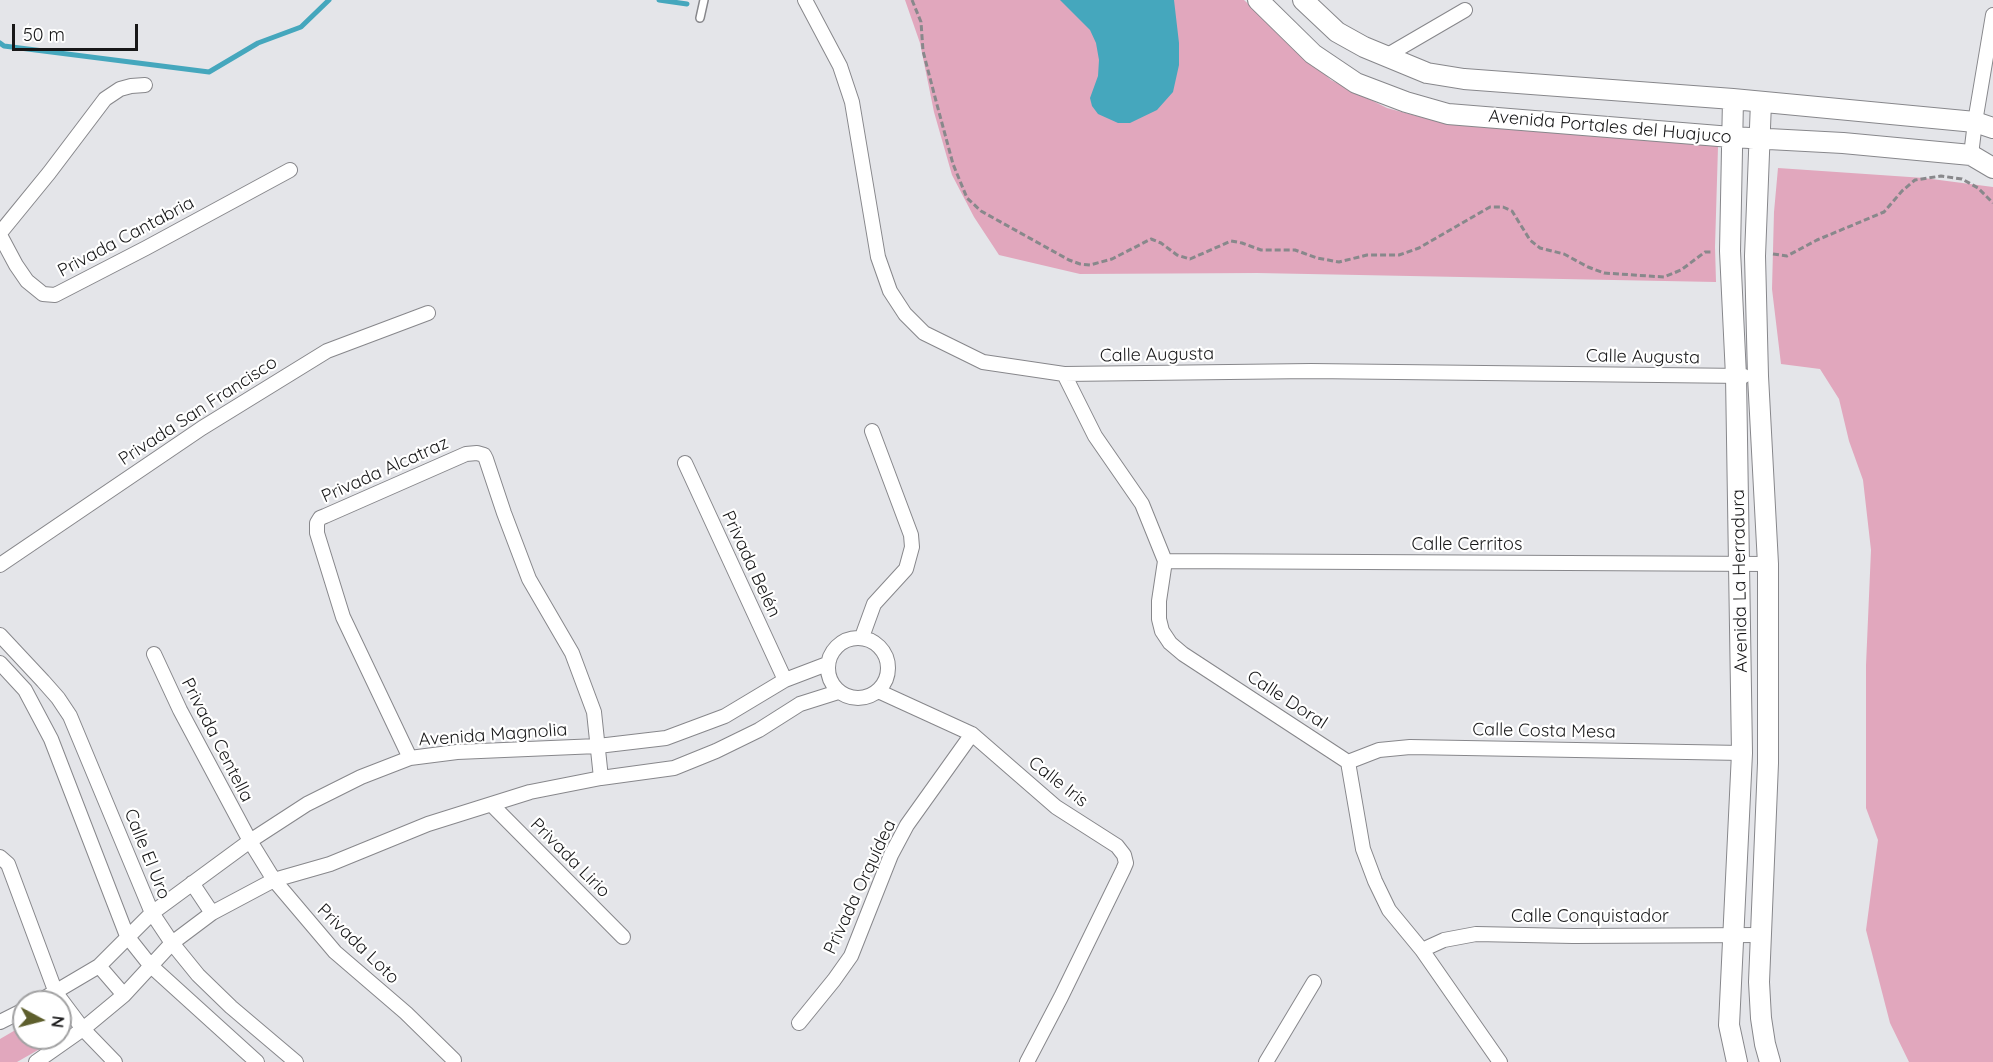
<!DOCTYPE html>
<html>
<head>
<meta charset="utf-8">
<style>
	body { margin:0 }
	#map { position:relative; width:1993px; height:1062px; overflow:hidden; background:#e4e5e9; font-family:Quicksand,sans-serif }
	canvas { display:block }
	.north { position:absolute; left:12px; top:990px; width:60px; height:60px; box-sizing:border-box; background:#fff; border:2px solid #a2a2a3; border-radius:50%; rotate:97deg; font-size:16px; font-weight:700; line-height:24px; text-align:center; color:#171718 }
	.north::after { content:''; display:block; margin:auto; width:21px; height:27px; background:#5e5f2d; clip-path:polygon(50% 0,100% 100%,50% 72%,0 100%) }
	.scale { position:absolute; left:12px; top:24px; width:126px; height:27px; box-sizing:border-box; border:3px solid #171718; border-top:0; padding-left:8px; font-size:18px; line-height:21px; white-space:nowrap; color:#171718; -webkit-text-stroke:4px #fff; paint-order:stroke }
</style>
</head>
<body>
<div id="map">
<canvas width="1993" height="1062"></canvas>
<div class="north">N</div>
<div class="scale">50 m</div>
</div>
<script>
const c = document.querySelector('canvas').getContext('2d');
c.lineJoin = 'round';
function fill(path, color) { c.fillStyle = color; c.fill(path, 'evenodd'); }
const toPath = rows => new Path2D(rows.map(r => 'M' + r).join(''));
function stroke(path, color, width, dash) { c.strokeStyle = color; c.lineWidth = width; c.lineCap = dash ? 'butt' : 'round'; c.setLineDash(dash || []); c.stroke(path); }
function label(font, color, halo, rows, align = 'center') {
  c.font = font + ' Quicksand,sans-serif'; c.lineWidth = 4.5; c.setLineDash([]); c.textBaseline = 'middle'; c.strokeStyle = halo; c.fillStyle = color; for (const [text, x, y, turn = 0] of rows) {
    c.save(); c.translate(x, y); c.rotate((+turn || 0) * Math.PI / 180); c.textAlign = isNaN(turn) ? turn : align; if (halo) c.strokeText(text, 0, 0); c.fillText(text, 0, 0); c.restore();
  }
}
fill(toPath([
	[905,0,1244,0,1331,80,1387,108,1424,118,1469,124,1711,142,1718,147,1715,247,1716,282,1257,273,1080,274,999,255,974,217,952,175,934,112,920,43],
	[1778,168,1924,178,1993,187,1993,1062,1909,1062,1890,1023,1866,930,1878,840,1866,808,1866,665,1871,550,1863,480,1849,441,1839,399,1820,369,1781,364,1772,289,1774,212],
	[24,1025,24,1038,59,1038,17,1062,0,1062,0,1039]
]), '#e1a7bd');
fill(toPath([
	[1060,0,1174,0,1179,43,1179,65,1173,92,1157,110,1130,123,1118,123,1098,114,1092,106,1090,98,1098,76,1099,60,1096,43,1090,30]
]), '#45a7bd');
stroke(toPath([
	[659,0,687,4],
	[0,43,4,46,209,72,258,43,301,27,329,0]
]), '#45a7bd', 5);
const lane = toPath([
	[700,18,704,0]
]);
const street = toPath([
	[805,0,840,66,852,102,878,257,890,291,905,314,924,333,983,362,1064,374,1311,371,1744,376],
	[1386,56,1465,10],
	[1971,155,1975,122,1993,15],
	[0,233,49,173,105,99,120,89,131,86,145,85],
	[0,235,16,265,27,281,43,294,55,295,146,248,290,170],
	[1064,374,1095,436,1142,504,1165,561,1159,601,1159,619,1162,631,1170,643,1183,654,1348,762,1363,849,1375,881,1389,910,1422,950,1500,1062],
	[685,463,785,680],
	[1165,561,1768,564],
	[0,565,202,428,327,351,428,313],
	[0,635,43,681,58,698,70,716,152,913,172,943,198,975,231,1007,296,1062],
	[862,637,874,604,906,569,912,547,911,535,872,431],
	'828 668a30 30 0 1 1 60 0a30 30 0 1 1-60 0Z',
	[154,654,180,710,250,841,274,880,335,952,406,1013,454,1060],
	[0,663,25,690,51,739,127,936,150,965,257,1062],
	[878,691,972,734,1056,807,1117,846,1124,855,1126,863,1123,870,1061,997,1027,1062],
	[410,758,343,617,317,533,317,523,320,518,325,516,466,454,477,453,484,455,486,459,504,513,529,579,572,653,594,712,601,778],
	[1348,762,1379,750,1410,747,1742,753],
	[492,805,623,937],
	[0,857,8,864,56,993,83,1029,115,1062],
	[192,883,212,913],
	[1422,950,1444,940,1476,934,1573,936,1760,935],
	[99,966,124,995],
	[38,1002,99,966,152,913,250,841,307,804,361,777,410,758,457,752,598,746,666,738,725,716,785,680,827,664],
	[0,1022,24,1010],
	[799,1023,834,980,851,956,891,855,907,825,972,734],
	[36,1062,83,1029,124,995,172,943,212,913,274,880,330,864,428,824,530,792,601,778,674,768,716,751,759,730,800,704,838,692],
	[1266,1062,1314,982]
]);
const secondary = toPath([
	[1258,0,1313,54,1356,83,1406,102,1448,114,1731,137,1843,143,1971,155,1993,168],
	[1303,0,1337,32,1364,47,1427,73,1464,79,1733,99,1975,122,1993,128],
	[1733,99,1730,251,1736,376,1742,753,1729,1025,1737,1062],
	[1761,102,1755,256,1758,376,1768,564,1768,763,1759,982,1761,1018,1765,1044,1770,1062]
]);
stroke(lane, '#87878b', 10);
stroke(street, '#87878b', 16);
stroke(secondary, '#87878b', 22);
stroke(toPath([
	[912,0,921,22,923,51,936,101,953,164,967,198,981,211,1069,260,1080,264,1090,265,1112,259,1151,239,1161,243,1177,255,1190,259,1231,241,1242,243,1261,250,1295,250,1317,258,1339,262,1367,255,1399,255,1419,248,1490,207,1503,207,1512,211,1530,240,1540,248,1564,254,1588,267,1604,273,1664,277,1681,270,1705,252,1713,252],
	[1773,254,1787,256,1817,240,1884,212,1902,191,1915,180,1941,176,1962,179,1978,188,1993,203]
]), '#88888b', 3, [6, 3]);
stroke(lane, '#fff', 7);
stroke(street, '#fff', 14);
stroke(secondary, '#fff', 20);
label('18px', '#171718', '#fff', [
	["Avenida Portales del Huajuco",1610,127,5],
	["Privada Cantabria",126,237,-28],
	["Calle Augusta",1157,355,-1],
	["Calle Augusta",1643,357,1],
	["Privada San Francisco",198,411,-33],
	["Privada Alcatraz",385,470,-24],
	["Calle Cerritos",1467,545],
	["Privada Belén",751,564,65],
	["Avenida La Herradura",1740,581,-91],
	["Calle Doral",1287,700,33],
	["Calle Costa Mesa",1544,731,1],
	["Avenida Magnolia",493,735,-4],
	["Privada Centella",217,740,63],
	["Calle Iris",1058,782,38],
	["Calle El Uro",147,854,68],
	["Privada Lirio",570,858,45],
	["Privada Orquídea",860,887,-65],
	["Calle Conquistador",1590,917],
	["Privada Loto",358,944,44]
]);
</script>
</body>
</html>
